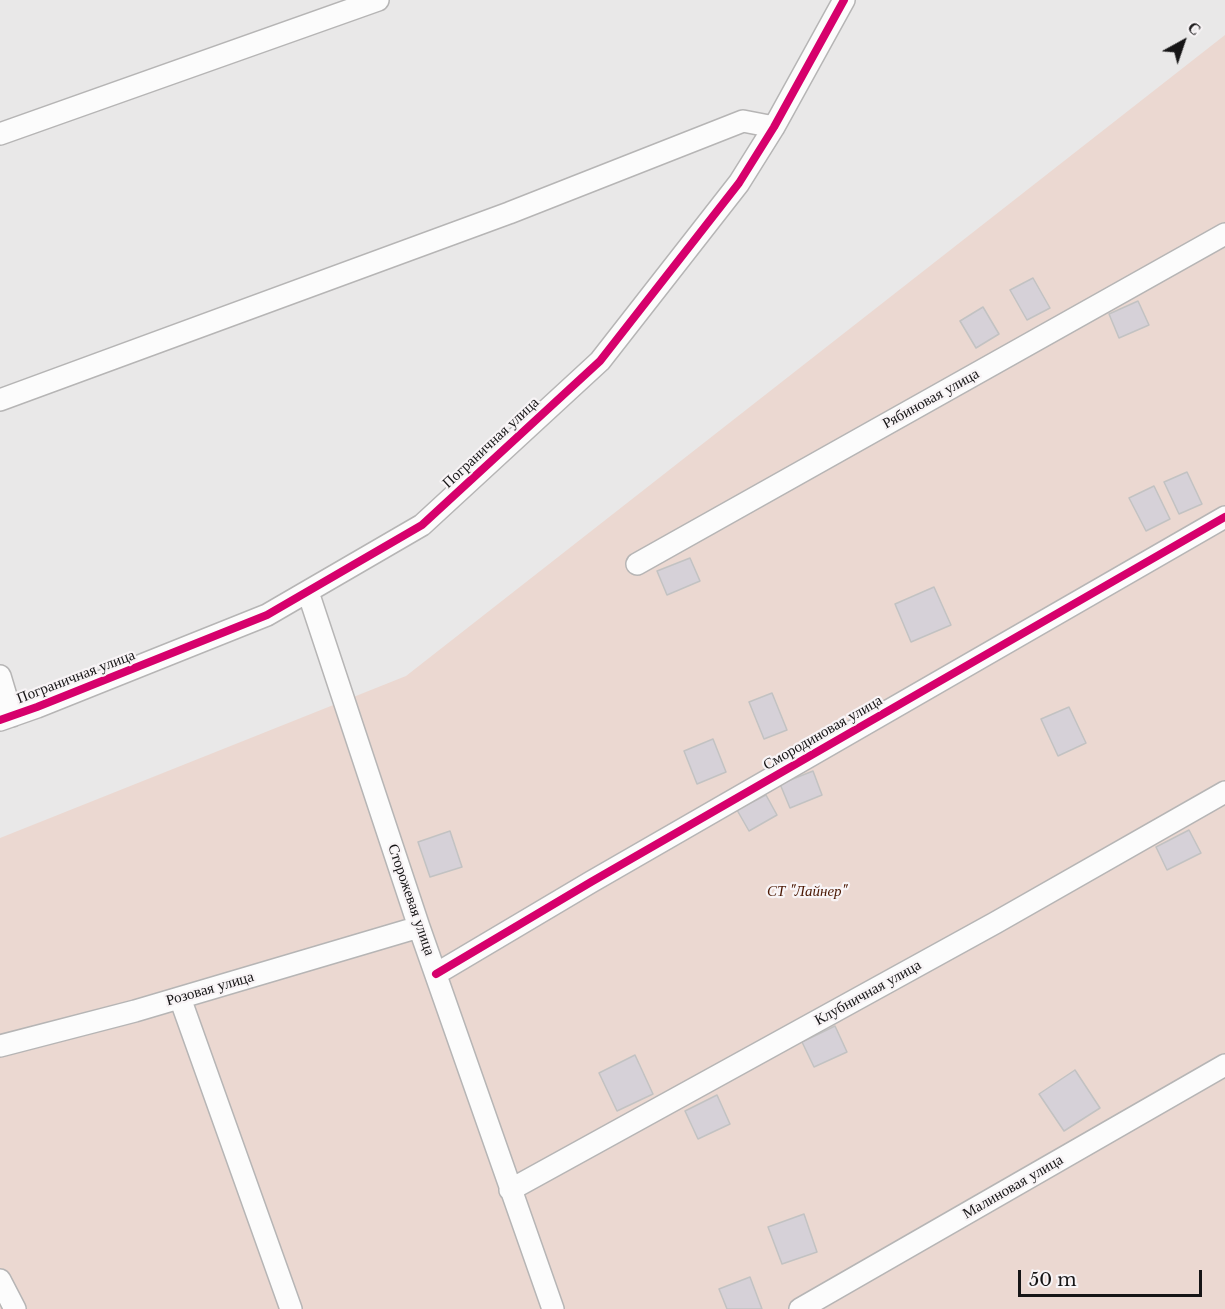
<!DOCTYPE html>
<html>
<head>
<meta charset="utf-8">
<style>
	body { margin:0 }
	#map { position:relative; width:1225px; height:1309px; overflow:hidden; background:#e9e8e8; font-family:"Libre Baskerville",serif }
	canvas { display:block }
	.north { position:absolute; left:1153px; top:12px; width:60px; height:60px; -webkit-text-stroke:4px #f8f4f6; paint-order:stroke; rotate:40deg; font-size:16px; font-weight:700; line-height:24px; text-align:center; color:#161516 }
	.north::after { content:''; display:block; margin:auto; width:21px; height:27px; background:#161516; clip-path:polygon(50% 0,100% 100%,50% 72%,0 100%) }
	.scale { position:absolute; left:1018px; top:1270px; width:184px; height:27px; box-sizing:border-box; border:3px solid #161516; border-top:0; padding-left:8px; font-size:18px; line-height:21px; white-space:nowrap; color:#161516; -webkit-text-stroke:4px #f8f4f6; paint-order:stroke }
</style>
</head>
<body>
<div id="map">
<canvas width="1225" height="1309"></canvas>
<div class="north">С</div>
<div class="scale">50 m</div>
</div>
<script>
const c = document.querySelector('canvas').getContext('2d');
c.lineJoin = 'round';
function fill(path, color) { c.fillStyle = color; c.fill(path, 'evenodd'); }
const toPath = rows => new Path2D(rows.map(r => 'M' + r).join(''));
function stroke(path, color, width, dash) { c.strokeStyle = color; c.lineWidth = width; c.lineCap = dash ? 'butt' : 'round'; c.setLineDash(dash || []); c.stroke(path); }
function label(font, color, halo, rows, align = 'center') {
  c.font = font + ' "Libre Baskerville",serif'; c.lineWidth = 4.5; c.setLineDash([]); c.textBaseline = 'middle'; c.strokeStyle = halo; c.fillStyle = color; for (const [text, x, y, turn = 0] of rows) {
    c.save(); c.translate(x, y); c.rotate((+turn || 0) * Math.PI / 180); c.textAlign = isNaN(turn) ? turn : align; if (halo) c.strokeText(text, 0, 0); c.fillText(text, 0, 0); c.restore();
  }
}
fill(toPath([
	[1225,35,1225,1309,0,1309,0,838,406,676]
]), '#ebd8d1');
const building = toPath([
	[1033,278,1050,308,1027,320,1010,290,1033,278],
	[1138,301,1149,325,1119,338,1109,314,1138,301],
	[983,307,999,334,976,348,960,321,983,307],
	[1187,472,1202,504,1179,514,1164,482,1187,472],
	[1154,486,1170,519,1146,531,1129,498,1154,486],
	[690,558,700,581,667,595,657,571,690,558],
	[934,587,951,625,911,642,895,604,934,587],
	[772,693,787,730,764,739,749,702,772,693],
	[1069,707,1086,743,1058,756,1041,719,1069,707],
	[713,739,726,772,697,784,684,751,713,739],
	[813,771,822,795,790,808,780,784,813,771],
	[766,795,777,815,749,831,737,810,766,795],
	[1189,830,1201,853,1167,870,1156,847,1189,830],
	[450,831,462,867,430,877,418,842,450,831],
	[835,1026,847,1052,814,1067,802,1042,835,1026],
	[635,1055,653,1094,617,1111,599,1073,635,1055],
	[1075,1070,1100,1108,1064,1131,1039,1094,1075,1070],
	[717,1095,730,1124,698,1139,685,1111,717,1095],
	[804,1214,817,1252,782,1264,768,1227,804,1214],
	[750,1277,762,1309,727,1309,719,1289,750,1277]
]);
fill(building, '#d6d1d8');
stroke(building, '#c2c2c2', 1.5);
const street = toPath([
	[0,134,378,0],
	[0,400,509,213,743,121,774,127],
	[637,564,1225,234],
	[308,592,419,927,553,1309],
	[0,676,12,716],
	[0,720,37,707,267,615,422,525,600,361,739,183,774,127,844,0],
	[436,974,591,882,1225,517],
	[180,998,291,1309],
	[0,1046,135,1011,419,927],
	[510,1190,995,923,1225,792],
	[0,1280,15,1309],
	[800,1309,1225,1065]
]);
stroke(street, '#b6b5b5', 24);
stroke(street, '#fcfcfc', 21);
stroke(toPath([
	[0,720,37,707,267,615,422,525,600,361,739,183,774,127,844,0],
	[436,974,591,882,1225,517]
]), '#d6006c', 8);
label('15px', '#161516', '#f8f4f6', [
	["Рябиновая улица",931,399,-29],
	["Пограничная улица",491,443,-43],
	["Пограничная улица",76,677,-21],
	["Смородиновая улица",823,733,-30],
	["Сторожевая улица",411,900,71],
	["Розовая улица",210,989,-16],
	["Клубничная улица",868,993,-29],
	["Малиновая улица",1013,1187,-30]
]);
label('italic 15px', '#4b1803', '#f8f4f6', [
	["СТ \"Лайнер\"",807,892]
]);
</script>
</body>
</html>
